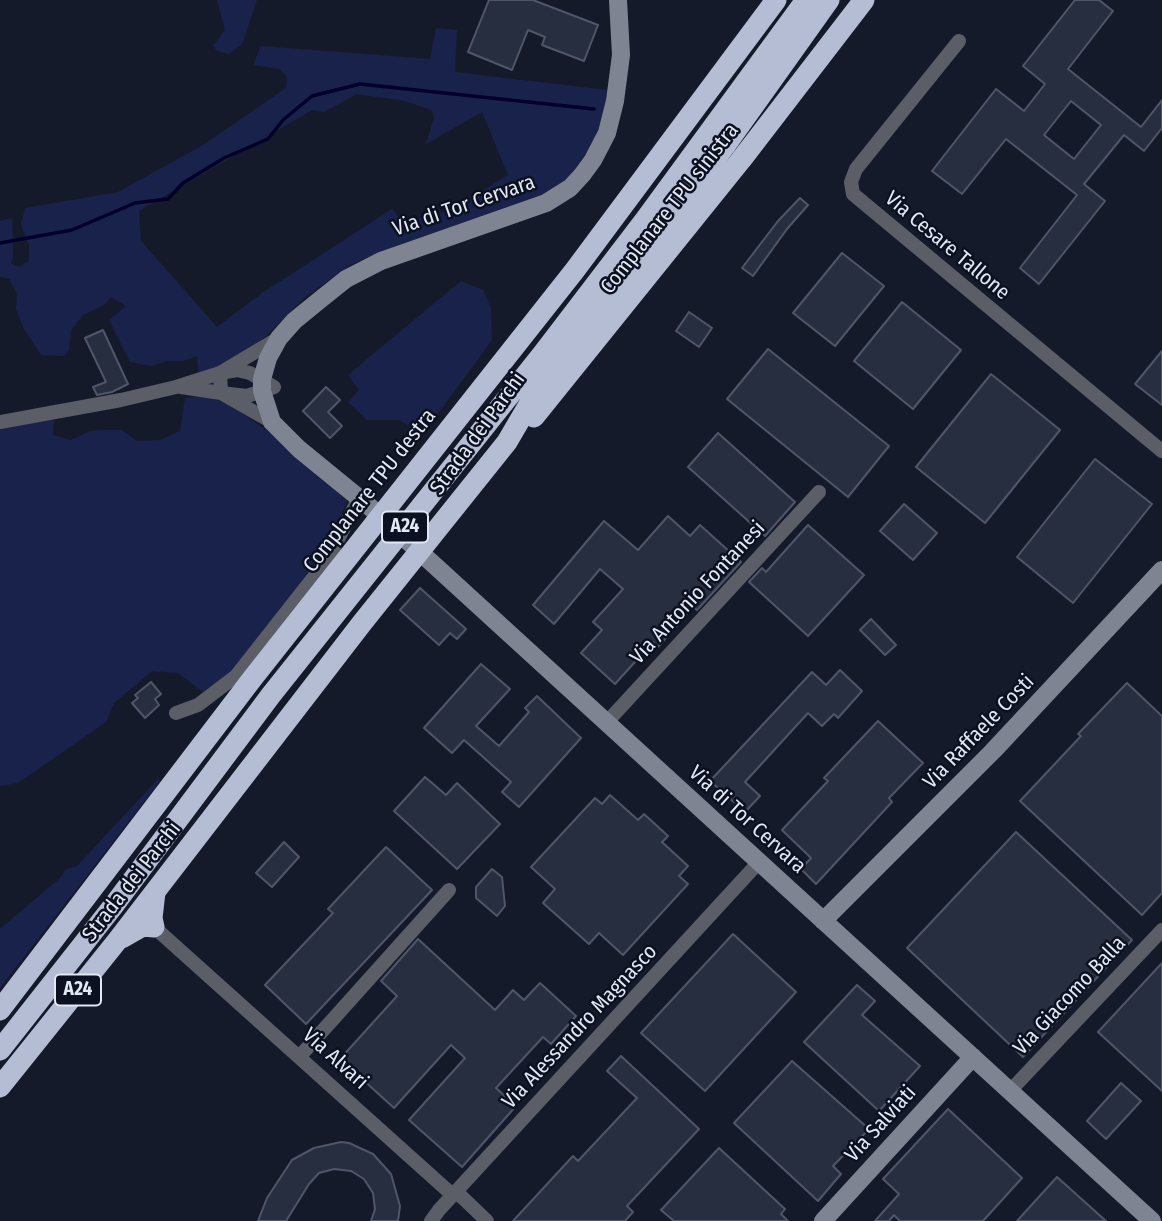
<!DOCTYPE html>
<html>
<head>
<meta charset="utf-8">
<style>
	body { margin:0 }
	canvas { display:block; background:#151a2b }
</style>
</head>
<body>
<canvas width="1162" height="1221"></canvas>
<script>
const c = document.querySelector('canvas').getContext('2d');
c.lineJoin = 'round';
function fill(path, color) { c.fillStyle = color; c.fill(path, 'evenodd'); }
const toPath = rows => new Path2D(rows.map(r => 'M' + r).join(''));
function stroke(path, color, width, dash) { c.strokeStyle = color; c.lineWidth = width; c.lineCap = dash ? 'butt' : 'round'; c.setLineDash(dash || []); c.stroke(path); }
function label(font, color, halo, rows, align = 'center') {
  c.font = font + ' "Fira Sans Condensed",sans-serif'; c.lineWidth = 5; c.setLineDash([]); c.textBaseline = 'middle'; c.strokeStyle = halo; c.fillStyle = color; for (const [text, x, y, turn = 0] of rows) {
    c.save(); c.translate(x, y); c.rotate((+turn || 0) * Math.PI / 180); c.textAlign = isNaN(turn) ? turn : align; if (halo) c.strokeText(text, 0, 0); c.fillText(text, 0, 0); c.restore();
  }
}
fill(toPath([
	[217,0,257,0,242,44,229,54,217,51,213,46,225,30],
	[436,28,457,30,455,72,607,90,605,114,590,149,565,181,531,203,459,224,396,246,350,265,304,298,267,335,241,355,199,375,197,356,183,361,166,361,151,366,130,362,109,320,126,306,111,297,104,305,83,315,71,330,69,350,64,356,41,355,24,329,16,309,17,294,9,279,0,277,0,221,12,218,13,257,11,263,19,267,29,261,29,245,21,225,25,208,118,192,203,145,286,88,287,77,280,69,253,65,261,46,430,59],
	[357,94,405,101,432,110,434,118,426,144,482,112,508,175,454,209,410,221,400,219,392,209,262,293,217,327,141,241,139,211,312,110,324,112],
	[461,281,483,290,491,308,492,340,423,434,399,420,367,420,348,402,359,390,348,375],
	[204,396,230,404,278,439,347,501,336,528,293,595,230,674,203,692,178,673,152,671,114,703,106,722,18,783,0,786,0,426,47,416,54,421,53,435,71,440,90,431,101,430,122,430,137,441,160,440,180,431,185,398],
	[158,779,160,781,0,988,0,929,60,878,67,869,77,866]
]), '#18224a');
stroke(toPath([
	[0,243,72,230,135,203,168,199,183,183,224,158,268,139,283,120,312,96,360,84,594,109]
]), '#02002a', 3.5);
const building = toPath([
	[489,0,533,0,598,25,584,61,542,45,545,37,528,30,512,70,468,52,489,0],
	[1075,0,1099,0,1113,11,1068,69,1141,127,1162,100,1162,128,1144,151,1124,135,1084,184,1105,201,1039,284,1020,268,1077,195,1006,139,962,194,932,171,996,89,1024,111,1045,84,1023,66,1075,0],
	[1071,101,1101,125,1074,159,1044,135,1071,101],
	[800,198,808,205,787,229,753,276,742,268,778,221,800,198],
	[842,253,884,286,835,346,793,313,842,253],
	[902,302,961,350,913,409,854,361,902,302],
	[689,312,712,328,699,347,676,331,689,312],
	[103,330,128,384,112,392,97,395,93,387,106,382,85,338,103,330],
	[768,349,889,446,848,497,727,399,768,349],
	[1162,351,1162,405,1135,384,1162,351],
	[991,374,1060,430,985,523,916,467,991,374],
	[326,387,340,400,328,412,342,426,330,438,303,411,326,387],
	[718,433,795,502,765,536,688,467,718,433],
	[1095,459,1152,504,1073,603,1017,557,1095,459],
	[904,504,937,533,913,560,880,531,904,504],
	[668,516,690,536,700,525,741,562,697,610,693,607,658,647,653,642,615,684,581,653,602,630,593,622,623,589,600,569,554,624,533,605,604,521,638,550,668,516],
	[808,525,864,575,808,636,749,582,762,568,766,572,808,525],
	[420,588,466,629,457,639,450,633,439,645,400,610,420,588],
	[871,619,896,645,885,655,860,630,871,619],
	[481,664,510,689,476,726,499,746,529,712,525,708,537,696,581,738,519,807,502,792,511,782,464,740,452,753,424,728,481,664],
	[840,670,862,691,838,718,834,714,822,726,808,713,745,782,760,796,745,812,710,781,812,672,826,685,840,670],
	[151,682,161,694,155,699,159,705,145,718,132,703,138,698,135,695,151,682],
	[1127,683,1162,716,1162,893,1142,915,1020,801,1081,736,1078,734,1127,683],
	[878,721,923,763,889,798,892,802,816,884,801,869,811,858,782,830,828,781,824,778,878,721],
	[425,777,446,795,457,783,500,824,457,869,394,811,425,777],
	[610,795,638,820,644,814,668,836,662,842,688,866,679,876,688,884,623,955,599,933,589,944,543,903,555,889,531,867,595,798,602,804,610,795],
	[1016,832,1132,940,1023,1057,907,948,1016,832],
	[284,842,299,857,272,887,256,873,284,842],
	[386,847,432,890,306,1024,265,985,333,913,328,909,386,847],
	[492,869,502,877,505,906,497,916,476,898,476,887,492,869],
	[733,934,796,992,705,1091,641,1033,733,934],
	[418,939,495,1010,513,990,524,1000,540,983,576,1016,551,1044,543,1037,496,1088,516,1106,462,1167,409,1120,465,1058,451,1045,394,1108,340,1059,397,996,381,981,418,939],
	[1162,963,1162,1091,1098,1032,1162,963],
	[857,985,875,1001,862,1015,920,1066,879,1111,804,1042,857,985],
	[621,1056,699,1129,627,1206,633,1212,625,1221,513,1221,573,1156,578,1161,637,1098,607,1071,621,1056],
	[792,1061,869,1129,833,1166,841,1174,818,1201,734,1123,792,1061],
	[1121,1083,1141,1101,1106,1139,1087,1121,1121,1083],
	[948,1109,1022,1178,983,1221,900,1221,894,1215,889,1221,875,1221,899,1194,883,1179,948,1109],
	[341,1142,349,1143,373,1154,391,1174,400,1206,398,1221,371,1221,375,1209,373,1193,364,1179,351,1171,334,1169,319,1173,309,1184,286,1221,258,1221,267,1198,292,1160,314,1148,341,1142],
	[719,1148,785,1209,781,1214,788,1221,674,1221,661,1210,719,1148],
	[1057,1177,1106,1221,1017,1221,1057,1177]
]);
fill(building, '#272e40');
stroke(building, '#4f566a', 2);
stroke(toPath([
	[959,41,856,169,851,182,853,194,1162,451],
	[237,370,250,373,274,387,247,396,221,393,220,373,237,370],
	[181,387,221,393,272,422],
	[0,422,121,400,176,387,220,373,277,339],
	[176,713,198,705,236,676,328,559,359,498],
	[607,722,819,492],
	[154,927,447,1190,462,1197,487,1221],
	[300,1056,449,890],
	[1010,1091,1162,930],
	[431,1221,439,1210,759,862]
]), '#5b5e67', 14);
stroke(toPath([
	[618,0,621,55,615,101,607,133,593,160,582,175,570,188,546,203,381,261,346,279,321,299,294,321,279,338,268,358,262,379,262,391,272,422,299,449,370,507,432,563,1152,1221],
	[823,921,993,751,1162,570],
	[823,1221,973,1057]
]), '#7f8493', 18);
stroke(toPath([
	[534,417,741,160,864,0],
	[122,938,143,926,154,927,152,918,155,892],
	[0,1010,252,679,575,270,776,0],
	[0,1050,114,905,271,695,544,352,645,220,806,0],
	[0,1087,117,941,362,623,507,442,531,401,725,146,829,0]
]), '#b4bdd4', 21);
for (const [x, y, w] of [
	[405,527,46],
	[78,990,46]
]) { const box = new Path2D(); box.roundRect(x - w / 2, y - 15.5, w, 31, 5); c.fillStyle = '#0c1121'; c.fill(box); stroke(box, '#e3e8f4', 2); }
label('bold 19px', '#e3e8f4', null, [
	["A24",405,527],
	["A24",78,990]
]);
label('21px', '#e3e8f4', '#0c1121', [
	["Via di Tor Cervara",464,206,-19],
	["Complanare TPU sinistra",670,209,-52],
	["Via Cesare Tallone",947,246,40],
	["Strada dei Parchi",478,434,-54],
	["Complanare TPU destra",370,491,-52],
	["Via Antonio Fontanesi",698,593,-47],
	["Via Raffaele Costi",979,732,-46],
	["Via di Tor Cervara",747,820,42],
	["Strada dei Parchi",132,882,-52],
	["Via Giacomo Balla",1070,996,-47],
	["Via Alessandro Magnasco",580,1027,-47],
	["Via Alvari",335,1059,42],
	["Via Salviati",881,1124,-48]
]);
</script>
</body>
</html>
